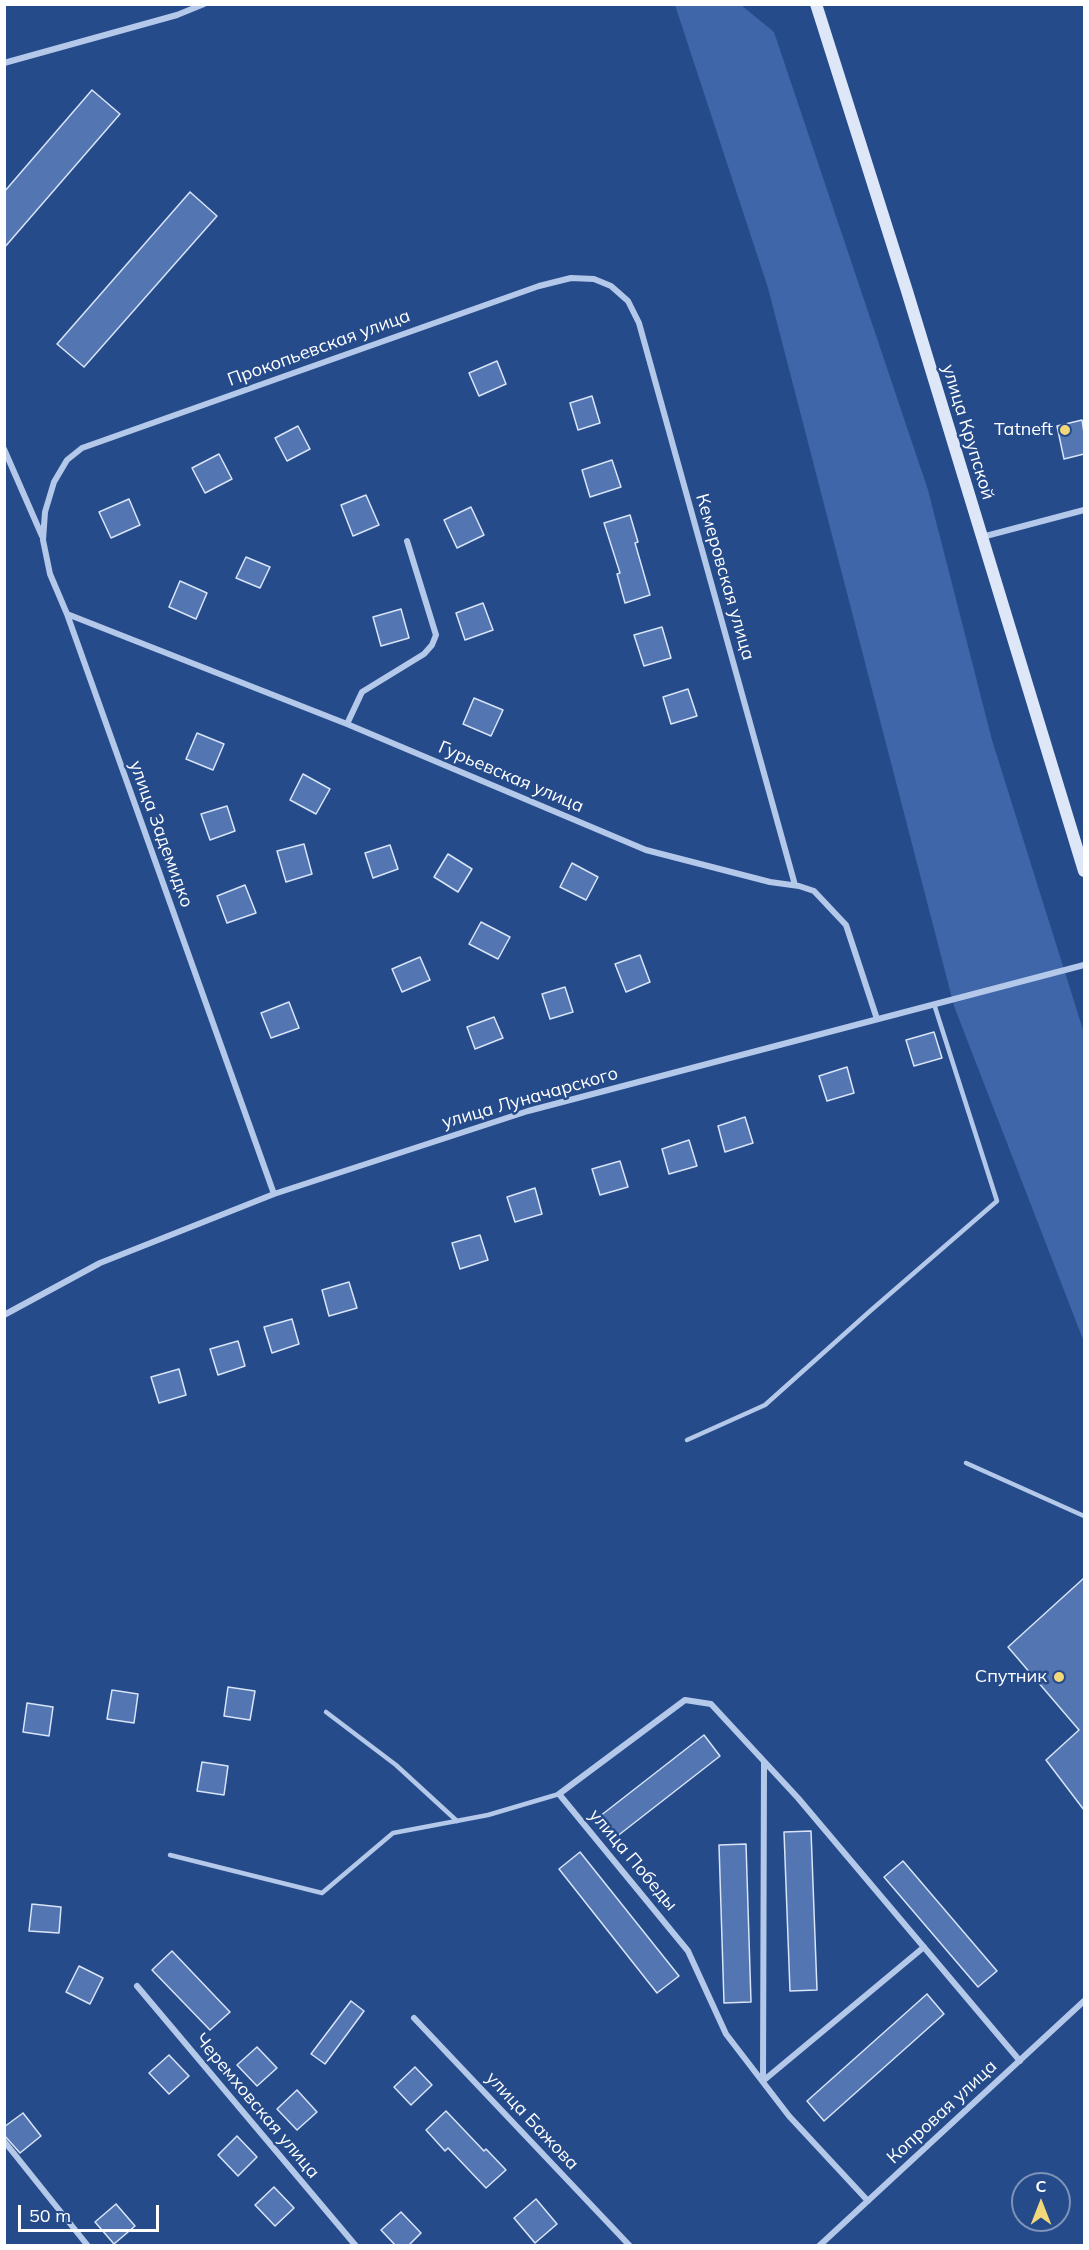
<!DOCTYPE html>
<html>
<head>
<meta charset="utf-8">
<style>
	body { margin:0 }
	#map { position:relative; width:1089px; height:2250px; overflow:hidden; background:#264b8a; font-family:Mulish,sans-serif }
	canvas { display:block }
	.frame { position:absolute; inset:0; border:6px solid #fff; pointer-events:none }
	.north { position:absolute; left:1011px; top:2172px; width:60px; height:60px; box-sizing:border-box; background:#264b8a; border:2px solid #7d93b9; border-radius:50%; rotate:0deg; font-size:16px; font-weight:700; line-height:24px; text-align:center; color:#fff }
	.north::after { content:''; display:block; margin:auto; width:21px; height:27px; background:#f2d879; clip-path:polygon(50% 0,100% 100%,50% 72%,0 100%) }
	.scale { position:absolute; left:18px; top:2205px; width:141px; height:27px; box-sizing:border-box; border:3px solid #fff; border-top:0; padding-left:8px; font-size:18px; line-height:21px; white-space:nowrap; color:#fff; -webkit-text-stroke:4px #264b8a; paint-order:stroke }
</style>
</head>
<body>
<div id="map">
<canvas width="1089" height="2250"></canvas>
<div class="frame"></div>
<div class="north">С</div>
<div class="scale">50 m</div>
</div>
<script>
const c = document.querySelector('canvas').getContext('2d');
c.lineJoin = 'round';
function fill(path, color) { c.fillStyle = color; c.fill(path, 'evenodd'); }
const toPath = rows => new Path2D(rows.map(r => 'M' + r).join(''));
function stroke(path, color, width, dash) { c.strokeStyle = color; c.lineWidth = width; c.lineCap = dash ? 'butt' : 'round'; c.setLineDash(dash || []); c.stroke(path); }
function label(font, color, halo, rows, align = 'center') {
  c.font = font + ' Mulish,sans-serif'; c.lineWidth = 5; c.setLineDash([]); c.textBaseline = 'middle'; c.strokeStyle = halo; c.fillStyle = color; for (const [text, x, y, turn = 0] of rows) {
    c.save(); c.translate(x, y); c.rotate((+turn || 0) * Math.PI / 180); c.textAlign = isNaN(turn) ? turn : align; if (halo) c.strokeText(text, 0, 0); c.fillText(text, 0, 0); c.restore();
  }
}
fill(toPath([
	[675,5,741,5,774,32,928,490,992,740,1084,1033,1084,1342,954,1006,768,288]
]), '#3e66a8');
const building = toPath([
	[92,90,120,114,4,248,4,192,92,90],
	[190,192,217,216,84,367,57,344,190,192],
	[497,361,506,384,479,396,469,373,497,361],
	[592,396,600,423,578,430,570,403,592,396],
	[1082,420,1084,433,1084,454,1064,459,1057,426,1082,420],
	[298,426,310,449,287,461,275,438,298,426],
	[219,454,232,479,205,493,192,468,219,454],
	[612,460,621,487,590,497,582,470,612,460],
	[366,495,379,525,353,536,341,505,366,495],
	[129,499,140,525,111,538,99,512,129,499],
	[471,507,484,535,457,548,444,520,471,507],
	[630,515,638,542,635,543,650,595,625,603,617,574,620,573,604,523,630,515],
	[246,557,270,567,260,588,236,578,246,557],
	[180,581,207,593,196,619,169,607,180,581],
	[483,603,493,630,465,640,456,613,483,603],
	[401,609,409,638,381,646,373,617,401,609],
	[662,627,671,658,644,666,634,635,662,627],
	[688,689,697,716,671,724,663,697,688,689],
	[474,698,503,710,491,736,463,724,474,698],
	[197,733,224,744,213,770,186,759,197,733],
	[303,774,330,789,316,814,290,800,303,774],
	[227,806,235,831,210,840,201,814,227,806],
	[304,844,312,874,286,882,277,851,304,844],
	[390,845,398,869,373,878,365,853,390,845],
	[448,854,472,869,458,892,434,877,448,854],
	[572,863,598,877,586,900,560,887,572,863],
	[245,885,256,913,227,923,217,896,245,885],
	[481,922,510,937,498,959,469,944,481,922],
	[640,955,650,982,626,992,615,964,640,955],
	[420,957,430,980,402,992,392,969,420,957],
	[565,987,573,1012,550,1019,542,994,565,987],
	[289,1002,299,1028,271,1038,261,1013,289,1002],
	[494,1017,503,1038,475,1049,467,1027,494,1017],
	[934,1032,942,1058,914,1066,906,1040,934,1032],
	[847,1067,854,1093,827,1101,819,1076,847,1067],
	[745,1117,753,1143,725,1152,718,1126,745,1117],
	[689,1140,697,1166,669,1174,662,1149,689,1140],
	[620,1161,628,1187,600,1195,592,1169,620,1161],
	[535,1188,542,1214,515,1222,507,1197,535,1188],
	[480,1235,488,1260,460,1269,452,1243,480,1235],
	[349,1282,357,1308,329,1316,322,1290,349,1282],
	[292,1319,299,1344,272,1353,264,1327,292,1319],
	[238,1341,245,1366,218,1375,210,1349,238,1341],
	[179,1369,186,1395,159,1403,151,1377,179,1369],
	[1084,1578,1084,1810,1046,1760,1079,1730,1008,1647,1084,1578],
	[228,1687,255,1691,250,1720,224,1716,228,1687],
	[112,1690,138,1694,134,1723,107,1719,112,1690],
	[27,1703,53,1707,49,1736,23,1732,27,1703],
	[704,1735,720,1756,611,1841,595,1820,704,1735],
	[202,1762,228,1766,224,1795,197,1791,202,1762],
	[811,1831,817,1990,790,1991,784,1832,811,1831],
	[746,1844,751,2002,724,2003,719,1845,746,1844],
	[580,1852,679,1976,657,1993,559,1869,580,1852],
	[903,1861,997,1971,978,1987,884,1877,903,1861],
	[32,1904,61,1907,59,1933,29,1931,32,1904],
	[172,1951,230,2012,210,2030,152,1970,172,1951],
	[79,1966,103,1978,90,2004,66,1992,79,1966],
	[927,1994,944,2014,824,2121,807,2101,927,1994],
	[351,2001,364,2011,325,2064,311,2054,351,2001],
	[257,2047,277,2068,257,2086,237,2065,257,2047],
	[169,2055,189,2076,169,2094,149,2073,169,2055],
	[415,2067,432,2085,411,2105,394,2087,415,2067],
	[297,2090,317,2112,297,2130,277,2109,297,2090],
	[446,2111,484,2151,486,2149,506,2170,486,2188,448,2148,445,2151,426,2130,446,2111],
	[23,2113,41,2136,20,2153,4,2135,4,2127,23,2113],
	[237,2136,257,2157,238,2176,218,2155,237,2136],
	[274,2187,294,2208,275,2226,255,2205,274,2187],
	[536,2199,557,2224,535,2243,514,2218,536,2199],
	[116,2204,135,2226,114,2244,95,2222,116,2204],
	[401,2212,421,2233,408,2246,396,2246,381,2230,401,2212]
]);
fill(building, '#5376b2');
stroke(building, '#d8e4f7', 1.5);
stroke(toPath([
	[687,1440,765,1405,869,1312,997,1201,934,1004],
	[966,1463,1084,1516],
	[326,1712,396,1765,457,1821],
	[170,1855,322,1893,393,1833,488,1815,559,1794]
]), '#b4c8e9', 4.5);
stroke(toPath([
	[4,63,177,15,204,4],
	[4,449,42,536],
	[982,537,1084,510],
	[67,614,347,724,646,850,770,882,799,886,814,891,846,925,877,1019],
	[347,724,362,692,424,654,432,645,436,635,407,541],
	[274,1194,67,614,50,574,43,540,45,512,54,482,67,460,82,448,539,286,571,278,594,279,611,286,628,301,639,323,795,885],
	[4,1315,100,1263,274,1194,528,1111,1084,965],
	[137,1986,356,2246],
	[414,2018,630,2246],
	[763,2081,764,1762],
	[763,2081,924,1947],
	[4,2141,88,2246],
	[868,2201,789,2116,726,2034,688,1951,559,1794,685,1700,711,1704,798,1798,1020,2061],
	[819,2246,1084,2001]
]), '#b4c8e9', 6);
stroke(toPath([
	[816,4,907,291,1084,871]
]), '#dee7f8', 12);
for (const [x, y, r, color] of [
	[1065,430,6,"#f2d879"],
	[1059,1677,6,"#f2d879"]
]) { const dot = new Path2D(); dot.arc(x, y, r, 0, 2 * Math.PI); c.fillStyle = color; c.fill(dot); stroke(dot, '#264b8a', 2); }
label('18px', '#fff', '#264b8a', [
	["Прокопьевская улица",319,348,-20],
	["улица Крупской",968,432,73],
	["Кемеровская улица",725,577,74],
	["Гурьевская улица",511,777,23],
	["улица Задемидко",161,834,70],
	["улица Луначарского",530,1098,-16],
	["улица Победы",633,1860,50],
	["Черемховская улица",257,2106,50],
	["Копровая улица",942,2112,-43],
	["улица Бажова",532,2121,47]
]);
label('18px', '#fff', '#264b8a', [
	["Tatneft",1053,430],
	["Спутник",1047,1677]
], 'right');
</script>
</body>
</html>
